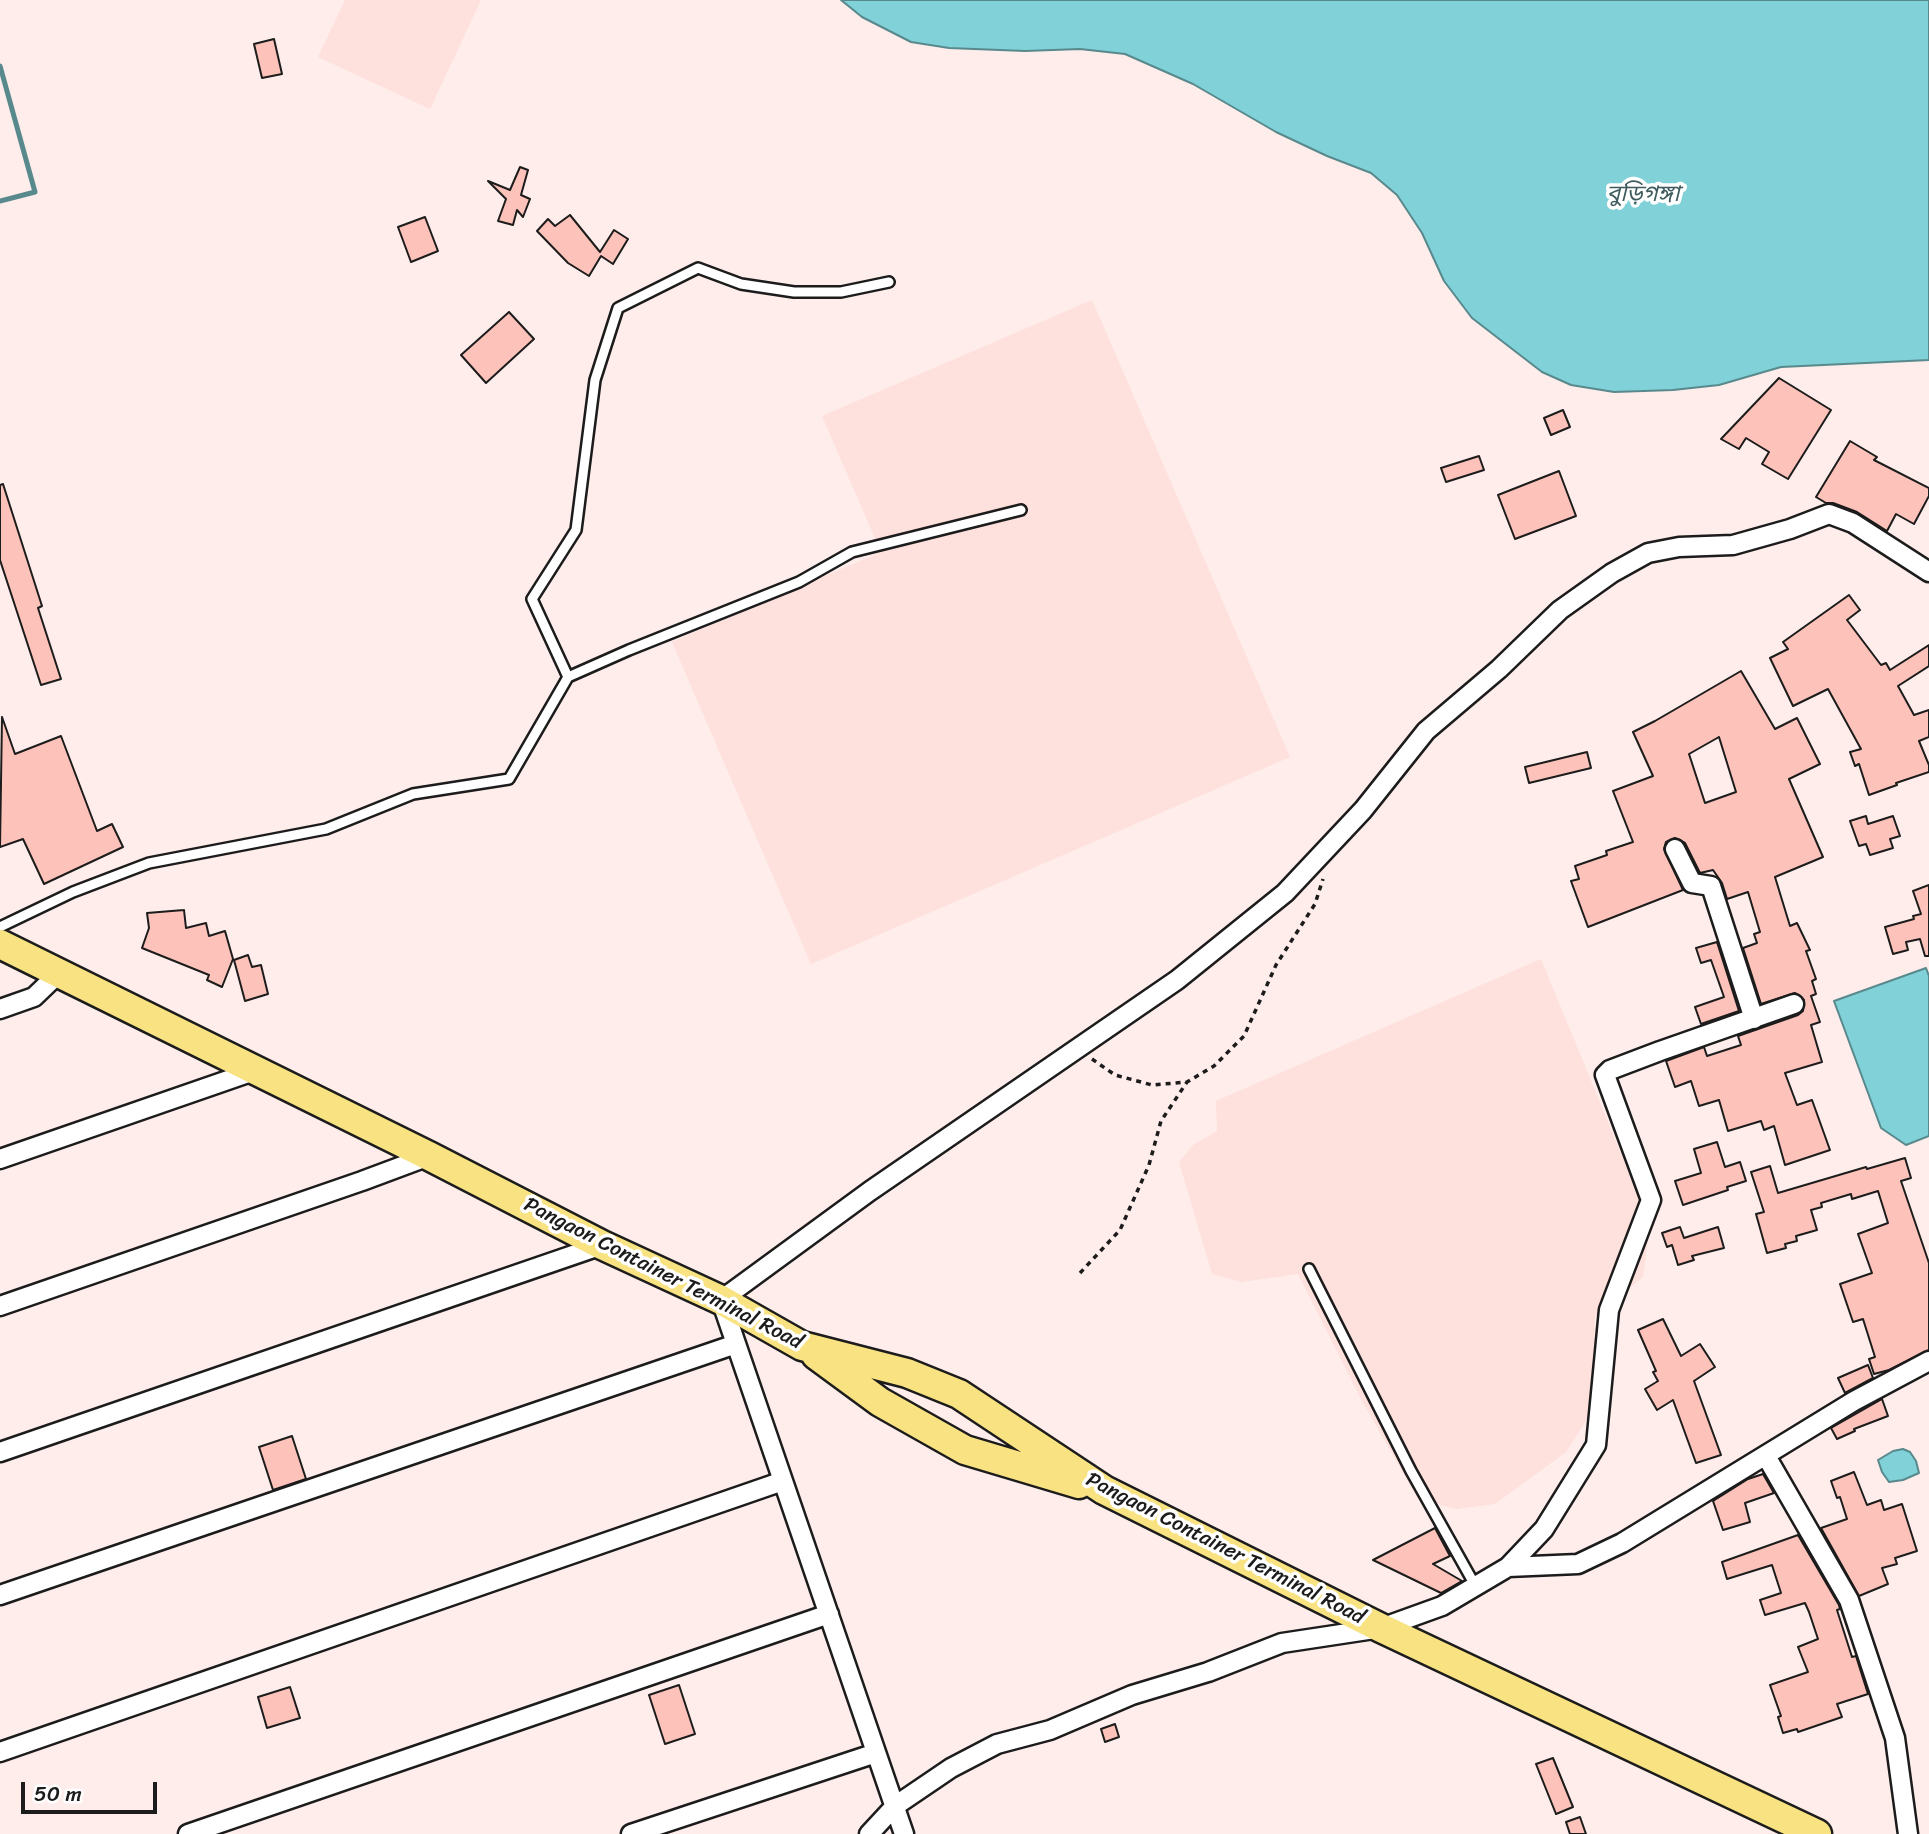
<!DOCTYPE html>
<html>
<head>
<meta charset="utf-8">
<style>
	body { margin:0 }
	#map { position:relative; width:1929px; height:1834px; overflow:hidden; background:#feedea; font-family:Sriracha,sans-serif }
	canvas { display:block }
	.scale { position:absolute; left:21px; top:1782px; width:136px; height:32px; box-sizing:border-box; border:4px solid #1c1c1c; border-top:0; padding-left:9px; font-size:21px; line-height:24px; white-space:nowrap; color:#1c1c1c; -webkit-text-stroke:5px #fff; paint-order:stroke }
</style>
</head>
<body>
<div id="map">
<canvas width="1929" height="1834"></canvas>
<div class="scale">50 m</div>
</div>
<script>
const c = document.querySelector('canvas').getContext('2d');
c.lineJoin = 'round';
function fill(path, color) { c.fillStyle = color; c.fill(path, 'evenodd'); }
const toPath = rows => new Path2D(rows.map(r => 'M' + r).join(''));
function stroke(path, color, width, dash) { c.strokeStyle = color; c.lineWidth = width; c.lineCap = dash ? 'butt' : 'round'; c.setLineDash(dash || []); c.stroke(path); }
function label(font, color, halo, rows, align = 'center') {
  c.font = font + ' Sriracha,"Noto Sans Bengali",sans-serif'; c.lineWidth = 7; c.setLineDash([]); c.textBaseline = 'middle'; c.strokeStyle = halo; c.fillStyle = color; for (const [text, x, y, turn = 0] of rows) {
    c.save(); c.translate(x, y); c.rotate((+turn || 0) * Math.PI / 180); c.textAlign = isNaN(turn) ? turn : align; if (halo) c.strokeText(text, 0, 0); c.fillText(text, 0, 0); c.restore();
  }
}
fill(toPath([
	[345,0,481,0,430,109,318,57],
	[1092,300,1290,757,811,964,672,642,881,552,822,416],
	[1541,959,1650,1224,1643,1277,1595,1316,1591,1413,1566,1452,1495,1504,1456,1509,1418,1499,1362,1401,1298,1274,1241,1282,1212,1274,1179,1162,1193,1145,1217,1131,1216,1101]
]), '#fee0dc');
const water = toPath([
	[841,0,1929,0,1929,360,1781,367,1719,385,1673,390,1614,392,1571,385,1542,372,1472,318,1444,281,1422,233,1397,195,1371,173,1327,156,1276,132,1193,84,1125,54,1080,49,1025,51,949,48,911,42,862,17,841,0],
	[1926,968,1929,976,1929,1136,1906,1145,1881,1128,1834,1001,1926,968],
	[1903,1449,1910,1452,1916,1461,1919,1473,1903,1480,1889,1482,1882,1472,1878,1460,1893,1451,1903,1449]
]);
fill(water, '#80d1d8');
stroke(water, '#58898d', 2);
stroke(toPath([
	[0,66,35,192,0,201]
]), '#58898d', 5);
const building = toPath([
	[274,39,282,74,262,78,254,44,274,39],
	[520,167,528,170,521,195,530,199,523,217,517,210,513,225,498,221,506,199,488,181,510,190,520,167],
	[570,215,600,252,614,230,628,239,613,264,601,256,589,276,568,263,537,231,548,219,555,226,570,215],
	[425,217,438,251,411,262,398,227,425,217],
	[509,312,534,339,486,383,461,355,509,312],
	[1779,378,1831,410,1788,479,1762,464,1769,452,1746,438,1739,449,1721,439,1779,378],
	[1563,410,1570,427,1551,435,1544,418,1563,410],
	[1850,441,1877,457,1874,460,1929,488,1929,496,1914,524,1896,514,1887,531,1857,512,1833,503,1826,503,1816,497,1850,441],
	[1479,456,1484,470,1446,482,1441,468,1479,456],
	[1559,471,1576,516,1515,539,1498,495,1559,471],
	[3,484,42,606,38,608,61,679,41,685,0,560,0,485,3,484],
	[1849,595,1860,610,1847,620,1881,665,1886,663,1890,670,1929,645,1929,666,1898,686,1914,715,1929,710,1929,737,1919,741,1929,765,1929,772,1896,783,1897,785,1869,795,1859,764,1855,766,1850,752,1861,749,1828,689,1793,706,1770,658,1788,649,1783,642,1849,595],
	[1741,671,1775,729,1797,718,1820,764,1789,779,1823,857,1775,877,1790,926,1797,923,1810,950,1806,951,1816,979,1812,981,1816,994,1811,996,1820,1022,1811,1025,1822,1062,1785,1073,1797,1105,1812,1100,1830,1150,1785,1165,1774,1126,1764,1130,1761,1121,1728,1131,1719,1100,1699,1106,1691,1081,1675,1087,1666,1061,1704,1047,1707,1056,1741,1045,1738,1036,1798,1015,1803,1011,1804,1000,1795,993,1761,1004,1743,948,1757,943,1754,934,1760,932,1748,892,1727,899,1722,883,1713,870,1700,873,1685,843,1675,838,1666,842,1664,849,1683,890,1588,927,1571,881,1579,879,1575,866,1607,855,1606,851,1633,842,1613,791,1653,776,1633,732,1655,721,1741,671],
	[1719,737,1736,792,1705,803,1689,754,1719,737],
	[2,717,15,754,61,736,97,831,112,824,123,847,44,884,23,839,0,847,2,717],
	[1587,752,1591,768,1529,783,1525,767,1587,752],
	[1866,816,1868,824,1893,816,1900,836,1890,839,1893,848,1870,855,1866,844,1859,846,1850,821,1866,816],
	[1929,885,1929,956,1925,956,1920,939,1906,942,1908,950,1893,954,1885,927,1914,919,1913,916,1921,914,1913,891,1929,885],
	[184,910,186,928,206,923,209,936,225,931,233,959,222,987,207,980,209,975,142,948,149,928,147,913,184,910],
	[1717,942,1739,1011,1701,1024,1695,1007,1724,997,1711,960,1701,963,1696,948,1717,942],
	[248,955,252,967,261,965,268,994,245,1001,234,960,248,955],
	[1717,1142,1725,1167,1740,1162,1746,1181,1727,1187,1728,1190,1683,1205,1675,1181,1701,1173,1694,1149,1717,1142],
	[1905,1158,1911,1178,1901,1181,1929,1263,1929,1350,1889,1370,1874,1374,1869,1359,1875,1357,1863,1319,1853,1322,1840,1284,1872,1273,1858,1234,1888,1223,1878,1191,1852,1199,1851,1194,1821,1203,1822,1207,1811,1210,1817,1230,1796,1236,1797,1241,1785,1244,1786,1248,1767,1253,1756,1214,1764,1212,1751,1172,1770,1166,1778,1193,1866,1167,1867,1169,1905,1158],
	[1680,1227,1684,1238,1718,1227,1724,1248,1692,1256,1694,1260,1678,1265,1672,1245,1667,1247,1662,1233,1680,1227],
	[1663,1319,1681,1356,1700,1344,1715,1367,1694,1381,1721,1455,1696,1463,1673,1400,1657,1410,1645,1389,1658,1381,1653,1372,1656,1371,1638,1330,1663,1319],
	[1868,1365,1873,1378,1845,1393,1838,1378,1868,1365],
	[1882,1399,1888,1416,1854,1429,1855,1431,1837,1439,1831,1428,1882,1399],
	[292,1436,306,1479,273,1490,259,1447,292,1436],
	[1854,1472,1867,1505,1881,1500,1884,1510,1902,1504,1917,1551,1895,1558,1897,1564,1882,1568,1888,1584,1859,1596,1821,1528,1847,1519,1840,1497,1837,1498,1831,1481,1854,1472],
	[1763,1474,1774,1493,1745,1503,1750,1522,1723,1530,1713,1501,1748,1479,1763,1474],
	[1435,1528,1450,1556,1433,1564,1462,1581,1441,1593,1373,1560,1435,1528],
	[1798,1535,1839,1605,1840,1609,1837,1610,1852,1657,1856,1656,1868,1694,1837,1704,1842,1717,1798,1732,1797,1729,1783,1733,1778,1717,1781,1716,1770,1685,1808,1672,1798,1647,1818,1639,1809,1612,1805,1603,1765,1615,1760,1600,1781,1593,1772,1565,1727,1579,1722,1562,1798,1535],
	[679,1685,695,1734,665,1744,649,1695,679,1685],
	[290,1687,300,1718,267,1728,258,1697,290,1687],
	[1115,1724,1119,1737,1105,1742,1101,1729,1115,1724],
	[1553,1758,1573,1807,1556,1814,1536,1764,1553,1758],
	[1580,1817,1586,1834,1570,1834,1566,1822,1580,1817]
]);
fill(building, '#fdc2ba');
stroke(building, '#1c1c1c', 2);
const service = toPath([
	[568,677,532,599,576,530,595,380,618,308,698,268,741,284,794,292,841,292,889,282],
	[0,927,73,892,149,863,326,829,413,794,509,779,568,677,629,650,799,582,852,552,1021,510],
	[1309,1269,1411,1471,1476,1587]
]);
const minor = toPath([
	[1675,849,1692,883,1711,886,1754,1019],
	[0,1009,34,997,58,974],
	[0,1159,254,1071],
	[0,1306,362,1181,429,1156],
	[0,1452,602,1245],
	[1766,1456,1849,1600,1895,1738,1908,1834],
	[1508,1567,1544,1529,1596,1445,1609,1310,1651,1200,1605,1075,1610,1070,1660,1051,1794,1004],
	[0,1595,736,1344],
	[0,1752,783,1481],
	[188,1834,829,1614],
	[631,1834,876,1753],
	[869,1834,895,1806,951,1768,997,1744,1050,1730,1132,1695,1208,1672,1282,1643,1381,1628,1442,1606,1508,1567,1578,1564,1622,1543,1854,1401,1929,1361],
	[904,1834,721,1300,870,1191,1177,980,1285,893,1363,810,1426,731,1499,669,1560,610,1612,573,1648,553,1679,547,1733,545,1790,529,1829,514,1853,523,1929,572]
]);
const trunk = toPath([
	[0,944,429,1156,602,1245,721,1300,802,1346,907,1373,959,1394,1104,1490,1381,1628,1817,1834],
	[816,1355,880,1402,965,1450,1079,1484]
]);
stroke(service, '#1c1c1c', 14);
stroke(minor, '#1c1c1c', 23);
stroke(trunk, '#1c1c1c', 33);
stroke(toPath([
	[1092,1059,1115,1075,1152,1085,1187,1082,1214,1066,1244,1036,1276,965,1315,904,1323,879],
	[1080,1273,1120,1230,1149,1165,1161,1121,1187,1082]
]), '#1c1c1c', 3.5, [5, 5]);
stroke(service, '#fff', 9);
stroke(minor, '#fff', 18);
stroke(trunk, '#f8e281', 28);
label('21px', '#1c1c1c', '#fff', [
	["Pangaon Container Terminal Road",663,1274,27],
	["Pangaon Container Terminal Road",1225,1549,27]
]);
label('italic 23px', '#3f5b5e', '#fff', [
	["বুড়িগঙ্গা",1643,195]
]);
</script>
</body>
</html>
